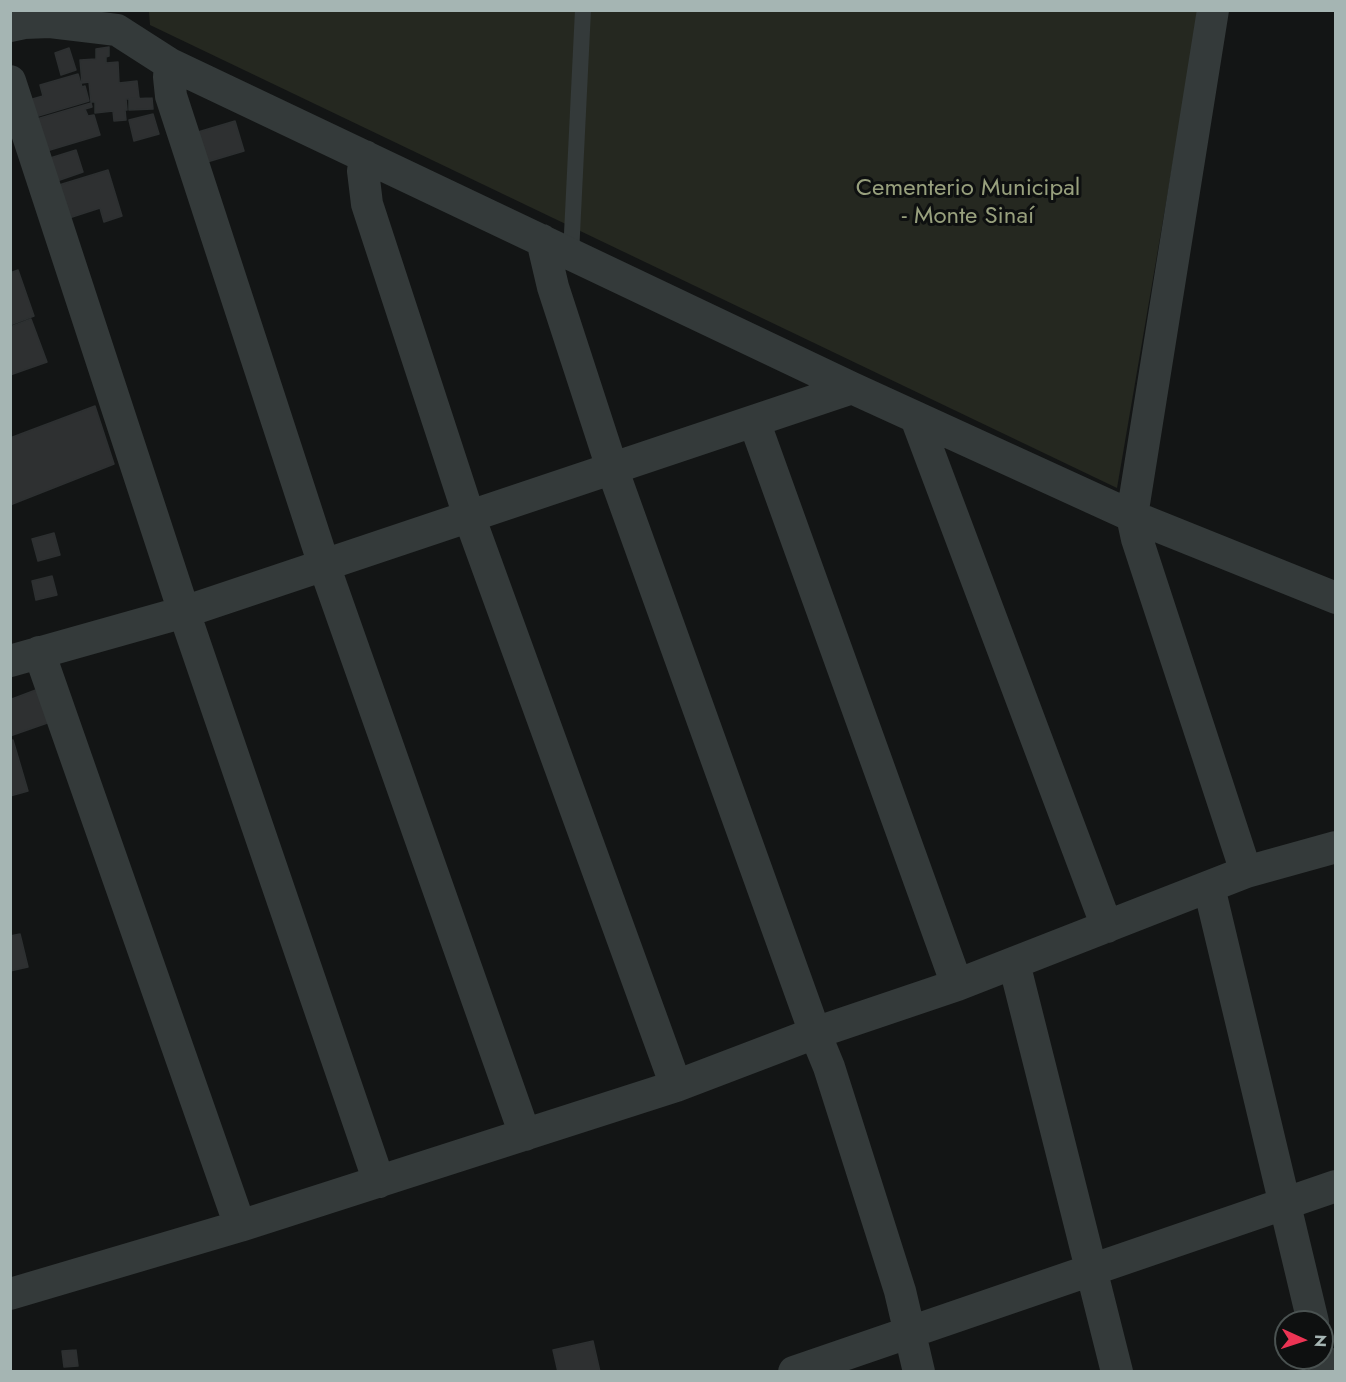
<!DOCTYPE html>
<html>
<head>
<meta charset="utf-8">
<style>
	body { margin:0 }
	#map { position:relative; width:1346px; height:1382px; overflow:hidden; background:#131515; font-family:Jost,sans-serif }
	canvas { display:block }
	.frame { position:absolute; inset:0; border:12px solid #a5b5b3; pointer-events:none }
	.north { position:absolute; left:1274px; top:1310px; width:60px; height:60px; box-sizing:border-box; background:#0e1010; border:2px solid #4a5251; border-radius:50%; rotate:93deg; font-size:16px; font-weight:700; line-height:24px; text-align:center; color:#a5b5b3 }
	.north::after { content:''; display:block; margin:auto; width:21px; height:27px; background:#ec3454; clip-path:polygon(50% 0,100% 100%,50% 72%,0 100%) }
</style>
</head>
<body>
<div id="map">
<canvas width="1346" height="1382"></canvas>
<div class="frame"></div>
<div class="north">N</div>
</div>
<script>
const c = document.querySelector('canvas').getContext('2d');
c.lineJoin = 'round';
function fill(path, color) { c.fillStyle = color; c.fill(path, 'evenodd'); }
const toPath = rows => new Path2D(rows.map(r => 'M' + r).join(''));
function stroke(path, color, width, dash) { c.strokeStyle = color; c.lineWidth = width; c.lineCap = dash ? 'butt' : 'round'; c.setLineDash(dash || []); c.stroke(path); }
function label(font, color, halo, rows, align = 'center') {
  c.font = font + ' Jost,sans-serif'; c.lineWidth = 6; c.setLineDash([]); c.textBaseline = 'middle'; c.strokeStyle = halo; c.fillStyle = color; for (const [text, x, y, turn = 0] of rows) {
    c.save(); c.translate(x, y); c.rotate((+turn || 0) * Math.PI / 180); c.textAlign = isNaN(turn) ? turn : align; if (halo) c.strokeText(text, 0, 0); c.fillText(text, 0, 0); c.restore();
  }
}
fill(toPath([
	[149,11,1199,11,1117,488,150,25]
]), '#252820');
const building = toPath([
	[109,47,109,56,106,57,106,63,118,62,119,83,137,81,139,98,126,99,127,110,125,110,126,120,114,121,113,111,95,113,95,102,91,102,89,82,82,83,80,60,96,59,96,49,109,47],
	[69,48,76,70,61,75,55,53,69,48],
	[78,74,82,87,85,86,89,101,35,117,29,100,43,96,40,85,78,74],
	[152,98,153,109,129,110,129,99,152,98],
	[91,103,92,107,85,109,88,116,94,115,100,135,40,153,30,121,91,103],
	[153,114,159,134,134,141,129,120,153,114],
	[235,121,244,151,207,162,198,132,235,121],
	[76,150,83,172,54,182,47,159,76,150],
	[108,170,122,216,104,222,100,208,69,218,59,185,108,170],
	[18,270,34,316,10,325,10,273,18,270],
	[31,319,47,362,10,375,10,327,31,319],
	[95,406,114,464,10,505,10,438,95,406],
	[54,533,60,555,38,561,32,539,54,533],
	[52,576,57,595,36,600,32,581,52,576],
	[41,688,53,721,10,736,10,695,12,699,41,688],
	[13,740,28,791,10,796,10,741,13,740],
	[20,934,28,967,10,971,10,936,20,934],
	[593,1341,600,1372,558,1372,553,1350,593,1341],
	[76,1350,78,1366,64,1367,62,1351,76,1350]
]);
fill(building, '#2e3031');
stroke(building, '#2d3031', 1.5);
stroke(toPath([
	[571,254,583,10]
]), '#343a3a', 16);
stroke(toPath([
	[1213,10,1132,516,1137,539,1246,872],
	[10,26,24,23,50,22,117,30,170,64,852,388,1132,516,1336,598],
	[170,64,169,77,171,96,324,565,525,1135],
	[10,81,184,612,379,1182],
	[365,156,363,171,367,204,469,516,676,1086],
	[542,240,553,287,612,468,815,1033,829,1067,900,1291,919,1372],
	[916,418,1107,927],
	[754,421,957,985],
	[39,652,240,1226],
	[10,661,184,612,852,388],
	[1209,887,1313,1322],
	[1014,963,1117,1372],
	[10,1294,240,1226,676,1086,815,1033,957,985,1246,872,1336,847],
	[1321,1358,1325,1372],
	[794,1372,1336,1186]
]), '#343a3a', 32);
label('24px', '#98a07d', '#0e1010', [
	["Cementerio Municipal",968,189],
	["- Monte Sinaí",968,217]
]);
</script>
</body>
</html>
